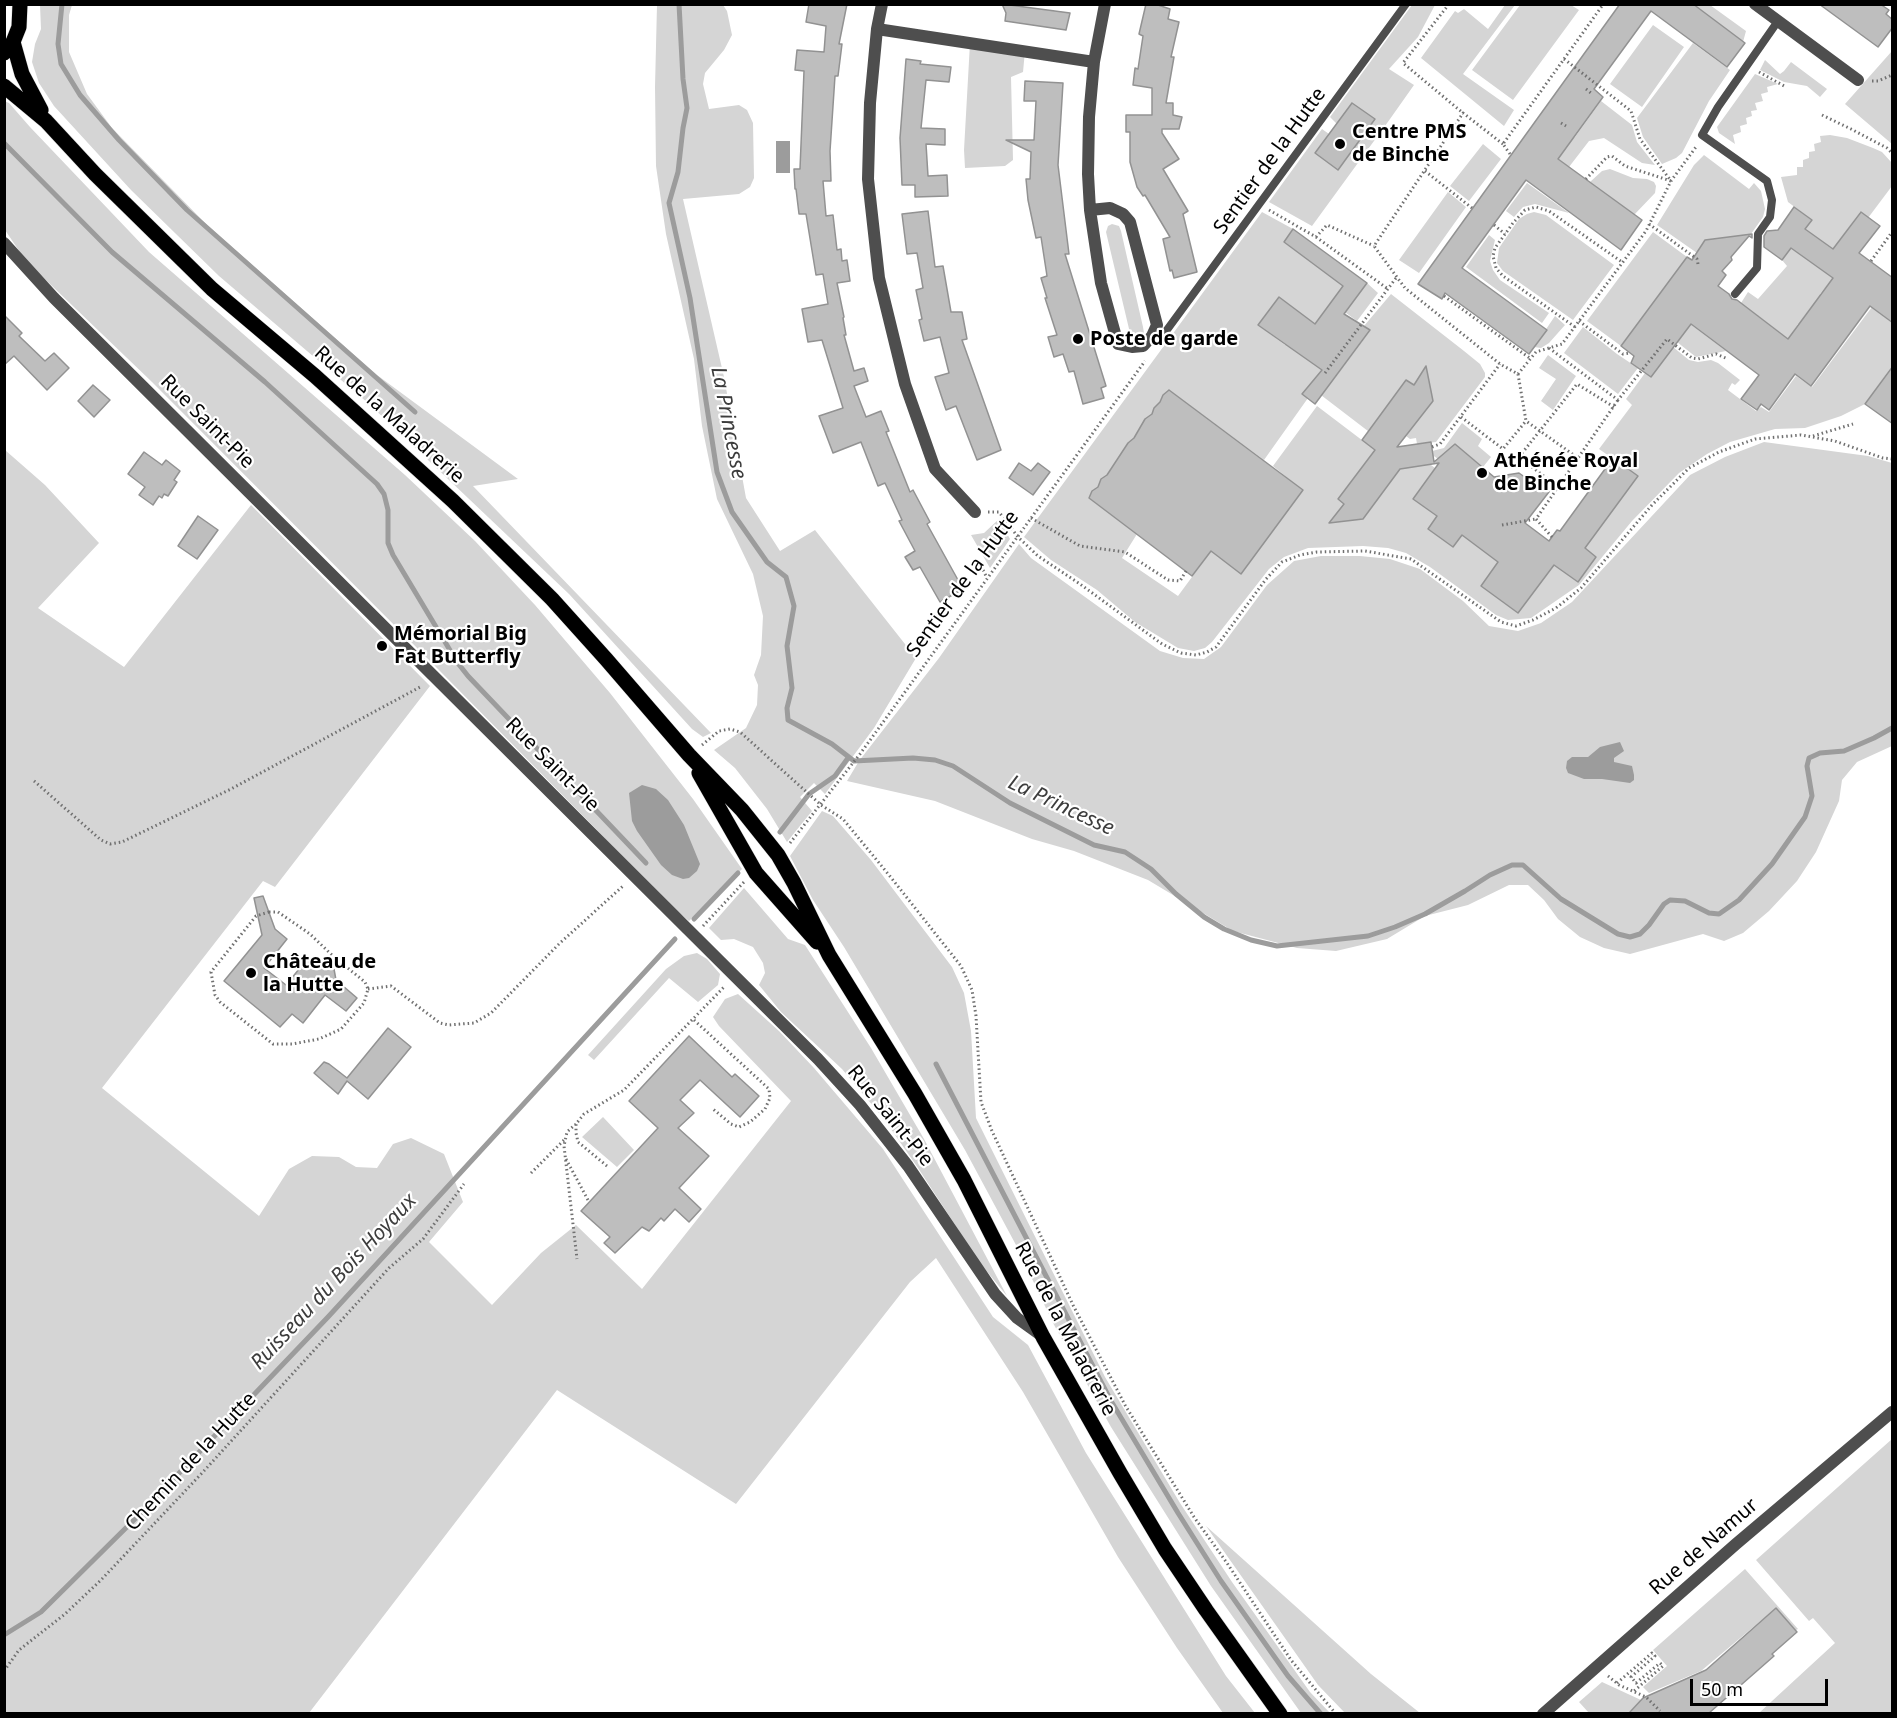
<!DOCTYPE html>
<html>
<head>
<meta charset="utf-8">
<style>
	body { margin:0 }
	#map { position:relative; width:1897px; height:1718px; overflow:hidden; background:#fff; font-family:"Noto Sans",sans-serif }
	canvas { display:block }
	.frame { position:absolute; inset:0; border:6px solid #000; pointer-events:none }
	.scale { position:absolute; left:1690px; top:1679px; width:138px; height:27px; box-sizing:border-box; border:3px solid #000; border-top:0; padding-left:8px; font-size:18px; line-height:21px; white-space:nowrap; color:#000; -webkit-text-stroke:4px #fff; paint-order:stroke }
</style>
</head>
<body>
<div id="map">
<canvas width="1897" height="1718"></canvas>
<div class="frame"></div>
<div class="scale">50 m</div>
</div>
<script>
const c = document.querySelector('canvas').getContext('2d');
c.lineJoin = 'round';
function fill(path, color) { c.fillStyle = color; c.fill(path, 'evenodd'); }
const toPath = rows => new Path2D(rows.map(r => 'M' + r).join(''));
function stroke(path, color, width, dash) { c.strokeStyle = color; c.lineWidth = width; c.lineCap = dash ? 'butt' : 'round'; c.setLineDash(dash || []); c.stroke(path); }
function label(font, color, halo, rows, align = 'center') {
  c.font = font + ' "Noto Sans",sans-serif'; c.lineWidth = 4.5; c.setLineDash([]); c.textBaseline = 'middle'; c.strokeStyle = halo; c.fillStyle = color; for (const [text, x, y, turn = 0] of rows) {
    c.save(); c.translate(x, y); c.rotate((+turn || 0) * Math.PI / 180); c.textAlign = isNaN(turn) ? turn : align; if (halo) c.strokeText(text, 0, 0); c.fillText(text, 0, 0); c.restore();
  }
}
fill(toPath([
	[40,5,72,5,69,15,69,52,87,94,112,128,208,226,377,375,518,479,473,486,711,733,703,737,692,729,569,594,368,403,219,276,131,190,54,106,39,83,32,62,35,44,41,29],
	[657,5,723,5,727,11,732,35,724,50,705,73,703,84,709,109,739,105,747,110,753,123,754,178,750,187,739,194,683,199,724,377,746,498,780,551,815,530,916,658,874,728,825,794,814,783,800,797,812,811,787,842,767,809,735,768,714,750,746,728,757,705,758,685,754,675,761,655,763,616,753,574,717,499,702,426,694,359,666,234,656,166,655,87],
	[1412,5,1435,5,1418,37,1389,69,1414,85,1390,119,1312,226,1269,202,1322,129,1329,134,1339,169,1374,119,1337,124,1330,117],
	[1505,5,1515,5,1463,74,1514,110,1504,126,1421,58,1455,11,1458,13,1464,9,1488,29],
	[1520,5,1571,5,1579,10,1513,100,1472,70],
	[1693,5,1710,5,1746,31,1743,42],
	[1653,25,1684,47,1642,107,1610,84],
	[970,43,1025,51,1023,72,1011,77,1013,160,1005,166,965,168,964,150],
	[1693,43,1730,70,1709,101,1682,153,1676,158,1662,164,1643,137,1637,118],
	[1892,51,1892,144,1845,104],
	[1765,60,1780,74,1784,71,1791,62,1827,89,1820,97,1807,86,1784,82,1760,70],
	[1755,74,1778,84,1767,87,1768,92,1761,94,1763,101,1755,103,1757,110,1751,111,1752,116,1746,118,1747,124,1740,126,1741,132,1733,135,1735,144,1719,133,1717,127],
	[4,101,9,103,30,127,149,252,405,475,475,541,535,605,610,693,693,799,742,869,689,921,659,896,595,828,434,665,152,382,26,261,5,230],
	[1601,101,1632,125,1637,142,1655,165,1642,163,1604,138,1589,141,1569,167,1548,152,1575,137],
	[1830,135,1847,138,1873,148,1882,152,1892,163,1892,186,1868,218,1860,212,1833,249,1805,229,1812,220,1788,202,1781,177,1797,175,1797,167,1803,167,1803,160,1809,158,1809,152,1815,151,1814,144,1821,142,1820,136],
	[1483,144,1501,159,1469,201,1450,186],
	[1704,155,1749,189,1754,183,1761,191,1765,209,1763,217,1751,234,1731,237,1697,253,1657,225,1694,165],
	[1610,169,1633,178,1647,179,1654,182,1656,186,1655,193,1634,215,1590,182,1602,171],
	[1527,183,1569,213,1535,204,1523,207,1514,217,1506,211],
	[1448,192,1466,207,1419,273,1399,260],
	[1262,212,1293,229,1284,242,1357,296,1367,283,1378,293,1357,321,1331,302,1305,338,1258,325,1285,345,1288,341,1296,351,1322,370,1303,394,1308,398,1264,460,1169,390,1163,395,1160,402,1154,408,1152,414,1145,419,1134,438,1128,443,1107,475,1101,479,1098,487,1092,491,1089,498,1137,534,1122,558,1178,596,1211,551,1241,573,1302,490,1273,466,1317,406,1375,450,1338,499,1364,518,1400,469,1419,456,1435,468,1413,499,1437,516,1428,529,1453,547,1462,535,1486,553,1508,549,1481,586,1518,613,1554,565,1578,582,1596,557,1585,548,1638,476,1599,449,1632,405,1626,399,1645,373,1651,377,1673,347,1689,360,1698,362,1711,360,1718,363,1740,380,1735,385,1732,383,1728,390,1756,411,1761,407,1769,412,1796,376,1812,387,1872,307,1892,323,1892,366,1865,404,1841,416,1805,428,1775,429,1730,442,1707,454,1679,473,1632,521,1579,585,1531,618,1508,620,1496,615,1430,567,1406,553,1388,548,1363,546,1308,548,1284,557,1269,569,1212,642,1205,648,1194,651,1178,648,1135,622,1097,590,1051,560,1024,537],
	[1534,212,1546,215,1614,265,1573,320,1503,271,1497,263,1499,248,1519,219,1527,214],
	[1112,224,1119,226,1121,231,1143,327,1144,333,1140,337,1130,333,1106,232,1108,226],
	[1653,232,1687,257,1621,346,1587,321],
	[1489,235,1495,240,1490,261,1493,270,1500,280,1549,313,1542,323,1466,267],
	[1791,248,1837,281,1829,283,1820,294,1822,300,1816,301,1803,318,1804,324,1798,324,1790,336,1790,340,1741,303,1748,292,1758,299,1787,266,1782,260],
	[1391,294,1464,351,1480,364,1485,373,1485,377,1436,442,1417,444,1416,438,1410,439,1406,436,1433,400,1406,380,1370,429,1381,441,1317,392,1334,379,1370,331,1364,326],
	[1555,316,1565,325,1549,343,1541,348,1534,347],
	[1690,324,1726,351,1696,357,1677,342],
	[1583,327,1617,354,1638,368,1618,394,1564,353],
	[1548,355,1576,376,1553,410,1541,401,1556,379,1539,368],
	[1462,423,1482,439,1478,446,1491,457,1483,467,1455,444,1441,461,1428,452,1444,448],
	[1764,442,1868,456,1892,463,1892,746,1857,762,1842,780,1839,801,1816,852,1797,881,1769,911,1743,933,1724,941,1703,934,1630,954,1604,948,1580,937,1558,919,1544,900,1528,885,1509,885,1468,905,1425,916,1387,939,1336,951,1297,948,1233,931,1148,880,1074,851,1032,839,935,801,847,781,859,761,939,658,1019,544,1031,558,1160,651,1183,658,1204,659,1221,647,1267,585,1294,561,1321,556,1360,556,1390,559,1420,569,1463,601,1489,626,1518,631,1541,623,1572,602,1690,475,1725,457],
	[5,450,45,485,99,543,38,608,124,667,251,505,430,686,275,887,263,881,102,1088,259,1216,289,1169,312,1156,339,1157,356,1167,377,1168,393,1144,411,1138,444,1154,463,1202,429,1242,492,1305,541,1253,576,1225,642,1289,791,1101,719,1026,713,1017,725,999,738,994,779,1031,814,1068,883,1149,993,1317,1028,1345,1086,1453,1226,1676,1255,1713,1223,1713,1177,1648,1118,1557,1023,1392,936,1258,910,1282,736,1504,557,1390,309,1713,5,1713],
	[999,519,1010,539,990,568,971,535,984,533],
	[822,811,833,816,871,860,952,967,964,993,971,1031,976,1118,1105,1377,1180,1503,1232,1582,1310,1692,1330,1713,1301,1713,1211,1586,1111,1427,1053,1323,1016,1245,965,1150,844,947,813,900,790,856],
	[744,888,788,939,805,945,871,1048,924,1139,1007,1296,980,1263,918,1168,884,1119,842,1069,781,1012,759,985,765,973,763,963,753,947,734,939,721,940,709,928],
	[697,953,707,959,720,974,718,985,698,1002,669,978,594,1060,588,1055,666,969,684,956],
	[603,1117,634,1150,617,1167,582,1137],
	[1892,1439,1892,1713,1759,1713,1835,1643,1813,1618,1809,1621,1756,1560],
	[1206,1526,1371,1674,1420,1713,1345,1713,1318,1685],
	[1745,1569,1798,1629,1796,1630,1776,1608,1701,1671,1649,1693,1643,1687,1667,1666,1653,1650],
	[1602,1682,1641,1700,1628,1713,1589,1713,1579,1702]
]), '#d5d5d5');
fill(toPath([
	[776,141,790,141,790,173,776,173],
	[1620,742,1624,751,1614,758,1614,762,1632,766,1634,775,1634,780,1630,783,1602,779,1584,779,1568,773,1566,768,1567,761,1572,757,1588,757,1600,747],
	[642,785,656,789,668,800,684,825,700,864,697,871,689,878,683,879,672,875,661,865,637,831,632,821,629,793]
]), '#9c9c9c');
stroke(toPath([
	[62,4,58,44,61,64,80,95,119,140,187,210,415,412],
	[679,4,683,79,687,108,683,128,678,172,669,203,690,298,717,472,732,512,767,562,786,577,794,606,787,646,792,688,787,708,788,720,832,744,854,761,913,758,935,760,953,766,1010,803,1094,845,1125,852,1151,869,1176,894,1204,917,1224,929,1251,940,1277,946,1368,936,1395,927,1425,914,1465,891,1490,875,1512,865,1523,865,1561,899,1618,934,1630,937,1640,934,1649,925,1664,904,1670,900,1685,901,1709,913,1719,914,1739,900,1772,864,1805,817,1812,796,1807,766,1809,758,1820,753,1844,751,1874,738,1892,728],
	[4,143,112,252,265,382,377,484,384,494,388,510,388,543,393,555,457,662,468,676,646,863],
	[780,832,809,794,835,776,848,758],
	[694,919,738,873],
	[936,1064,1111,1401,1178,1513,1221,1581,1288,1676,1321,1714],
	[4,1635,41,1612,142,1512,328,1317,675,939]
]), '#9c9c9c', 5);
const building = toPath([
	[809,4,847,4,839,44,842,44,838,76,835,76,830,151,831,181,823,181,826,216,833,215,837,250,841,249,842,261,847,260,850,281,837,283,844,317,843,318,846,335,844,335,854,371,864,368,868,381,854,386,866,417,881,411,889,431,886,432,910,492,913,490,930,522,927,524,963,589,940,602,920,567,913,570,905,557,915,551,899,521,902,520,885,483,878,486,861,442,833,453,819,416,843,408,822,340,808,342,802,309,828,304,823,274,816,275,806,214,799,214,796,189,795,189,794,169,800,169,804,71,795,70,797,50,824,52,826,26,806,22,809,4],
	[1002,4,1070,13,1066,30,1005,21,1006,13,1002,4],
	[1146,4,1155,4,1170,9,1168,19,1179,22,1171,57,1174,57,1166,103,1173,103,1173,115,1182,117,1179,129,1162,129,1162,133,1179,159,1163,169,1188,211,1183,214,1197,272,1174,278,1172,270,1170,271,1163,239,1170,237,1145,195,1143,196,1137,187,1130,162,1130,132,1126,132,1126,115,1152,115,1152,88,1133,85,1135,68,1138,69,1143,36,1139,34,1146,4],
	[1620,4,1693,4,1745,43,1727,67,1651,11,1594,89,1603,97,1558,159,1642,220,1621,250,1526,180,1462,268,1547,330,1529,354,1445,293,1442,299,1418,284,1620,4],
	[1819,4,1880,4,1889,10,1886,14,1893,20,1893,27,1878,47,1819,4],
	[906,59,921,61,920,64,951,67,949,82,926,80,921,128,945,129,945,145,926,144,928,176,947,175,948,196,915,197,915,185,902,185,900,138,906,59],
	[1025,81,1063,83,1058,165,1069,254,1065,254,1106,386,1101,388,1104,398,1083,404,1074,371,1069,372,1063,354,1054,357,1048,337,1057,335,1045,298,1047,298,1041,278,1047,276,1041,237,1036,238,1028,200,1026,179,1030,179,1031,152,1006,140,1034,140,1036,101,1024,101,1025,81],
	[1352,103,1375,119,1338,170,1315,153,1352,103],
	[1794,207,1812,220,1805,229,1833,249,1861,212,1880,226,1859,253,1893,278,1893,323,1870,306,1811,386,1795,374,1769,410,1761,404,1757,410,1741,399,1759,375,1691,324,1651,377,1631,363,1634,356,1621,346,1687,257,1692,260,1705,240,1752,234,1752,238,1749,236,1731,257,1732,260,1722,271,1726,275,1718,286,1729,294,1732,299,1737,300,1788,339,1833,278,1791,248,1782,260,1764,247,1764,236,1767,231,1778,230,1794,207],
	[928,211,935,267,943,266,951,312,962,312,967,339,962,340,1001,450,977,460,956,406,946,410,935,377,949,373,940,337,924,341,919,320,922,319,916,290,923,288,917,253,907,254,902,214,928,211],
	[1293,229,1367,283,1344,314,1370,330,1315,404,1302,394,1322,370,1258,325,1279,297,1315,324,1343,286,1284,242,1293,229],
	[4,315,22,333,19,336,45,361,54,353,69,368,47,390,14,356,4,365,4,315],
	[1426,366,1433,401,1397,447,1431,442,1434,462,1455,444,1494,477,1519,473,1533,483,1537,477,1552,488,1525,523,1549,541,1557,530,1560,531,1613,458,1638,476,1585,548,1596,557,1578,582,1554,565,1518,613,1481,586,1498,562,1462,535,1453,547,1428,529,1437,516,1413,499,1439,463,1400,469,1363,519,1329,523,1344,504,1338,499,1375,450,1362,440,1406,380,1414,385,1426,366],
	[1893,366,1893,424,1865,404,1893,366],
	[93,385,110,400,94,417,78,401,93,385],
	[1169,390,1303,490,1241,574,1211,551,1192,576,1089,498,1092,491,1098,487,1101,479,1107,475,1128,443,1134,438,1145,419,1152,414,1154,408,1160,402,1163,395,1169,390],
	[144,452,162,465,166,460,180,471,174,480,177,482,168,496,164,494,162,498,159,496,153,505,139,495,145,487,128,474,144,452],
	[1019,463,1031,471,1038,463,1050,472,1033,495,1009,478,1019,463],
	[198,516,218,530,197,559,178,546,198,516],
	[263,896,275,929,287,939,264,968,286,985,309,957,323,969,334,969,336,980,357,998,346,1011,325,995,303,1023,292,1014,280,1027,224,981,262,935,254,898,263,896],
	[388,1028,411,1047,368,1099,347,1081,338,1094,314,1073,324,1062,329,1064,347,1078,388,1028],
	[689,1036,732,1077,735,1074,759,1096,740,1117,700,1080,680,1100,694,1113,678,1128,709,1156,679,1188,701,1209,689,1222,675,1209,664,1221,661,1218,649,1231,642,1227,615,1253,604,1243,610,1237,581,1211,658,1128,629,1101,689,1036],
	[1776,1608,1797,1632,1772,1654,1774,1656,1709,1713,1629,1713,1643,1698,1706,1670,1776,1608]
]);
fill(building, '#bebebe');
stroke(building, '#929292', 1.5);
const primary = toPath([
	[13,42,22,74,41,110],
	[4,53,13,42,19,27,20,4],
	[4,86,46,121,95,174,212,289,315,376,453,501,552,599,606,659,689,755,742,810,778,855,794,883,829,955,915,1094,964,1180,1043,1337,1120,1473,1165,1549,1206,1610,1280,1714],
	[699,773,756,873,817,942]
]);
stroke(primary, '#dbdbdb', 16);
stroke(toPath([
	[1449,4,1403,63,1463,113],
	[1564,59,1631,111,1640,139,1671,181,1625,166,1612,156,1607,157,1586,179],
	[1759,72,1786,87],
	[1872,81,1878,81,1892,75],
	[1586,89,1591,93],
	[1822,115,1851,129,1887,148,1892,153],
	[1561,123,1566,126],
	[1503,144,1463,113,1374,246,1405,288,1500,364,1518,374,1536,352,1562,344,1646,231,1671,181,1696,147],
	[1510,154,1503,144,1602,6,1600,4],
	[1425,171,1472,208],
	[1269,210,1316,237,1327,225,1374,246],
	[1649,224,1697,259,1698,264],
	[1494,225,1505,234],
	[1316,237,1388,289],
	[1871,261,1892,232],
	[1444,296,1531,359],
	[1579,321,1623,354,1630,353],
	[1575,327,1503,276,1496,268,1493,256,1495,248,1513,223,1525,210,1536,207,1549,211,1622,262],
	[1549,348,1618,400,1667,339,1692,358,1698,359,1716,354,1728,359],
	[1325,373,1396,278],
	[1518,374,1526,421,1578,458],
	[1461,417,1503,449,1526,421],
	[1813,436,1853,424],
	[1432,447,1440,444,1500,364],
	[1558,487,1519,457,1577,384,1614,407],
	[988,512,999,512,1018,537,1038,556,1080,584,1162,644,1181,653,1196,655,1207,652,1216,647,1266,579,1282,562,1300,555,1317,552,1365,551,1411,559,1501,622,1516,626,1533,620,1556,608,1581,588,1652,505,1689,468,1719,452,1755,439,1801,435,1835,441,1883,458,1892,459],
	[1031,518,1080,546,1125,552,1168,580,1180,581,1186,571],
	[1502,525,1536,519],
	[1552,537,1536,519,1618,400],
	[983,570,987,578],
	[702,745,719,731,730,729,740,732,821,805,843,819,889,875,961,966,972,990,976,1016,981,1102,992,1131,1073,1305,1125,1405,1194,1517,1227,1563,1291,1660,1336,1714],
	[34,781,101,840,110,844,122,842,231,789,422,686],
	[790,843,860,754,1145,361],
	[269,912,278,912,310,934,334,957,365,982,368,989,364,1003,341,1029,319,1039,292,1044,273,1044,220,1002,215,995,211,972,256,916,269,912],
	[703,926,744,882],
	[368,989,391,986,440,1023,449,1025,474,1023,491,1013,560,943,623,886],
	[694,1020,769,1089,770,1098,765,1109,750,1122,739,1127,731,1124,713,1109],
	[576,1124,567,1132,564,1146,577,1259],
	[566,1159,588,1200],
	[607,1166,578,1142,576,1133,576,1124,584,1114,624,1090,724,987],
	[531,1173,566,1138],
	[4,1671,19,1650,65,1614,101,1580,203,1472,389,1268,423,1239,464,1184],
	[1608,1676,1619,1685,1646,1697,1660,1711],
	[1617,1683,1652,1653,1655,1656,1631,1677,1636,1683,1660,1663,1663,1666,1634,1691]
]), '#707070', 3, [1.5, 3]);
stroke(toPath([
	[1735,294,1757,268,1758,234,1770,217,1772,200,1767,181,1702,135,1718,107,1778,21],
	[1161,338,1406,4]
]), '#4e4e4e', 8);
stroke(toPath([
	[882,4,877,29,870,103,868,179,879,278,905,384,935,469,975,512],
	[1755,4,1858,80],
	[877,29,1094,62],
	[1090,210,1110,208,1123,214,1130,222,1157,325,1152,336,1143,346,1132,347,1118,344,1101,283,1090,210,1088,174,1089,117,1094,62,1105,4],
	[4,243,54,298,818,1059,860,1105,908,1166,995,1294,1017,1318,1042,1336],
	[1543,1714,1736,1544,1892,1412]
]), '#4e4e4e', 12);
stroke(primary, '#000', 15);
for (const [x, y, r, color] of [
	[1340,144,6,"#000"],
	[1078,339,6,"#000"],
	[1482,473,6,"#000"],
	[382,646,6,"#000"],
	[251,973,6,"#000"]
]) { const dot = new Path2D(); dot.arc(x, y, r, 0, 2 * Math.PI); c.fillStyle = color; c.fill(dot); stroke(dot, '#fff', 2); }
label('bold 20px', '#000', '#fff', [
	["Centre PMS",1352,132],
	["de Binche",1352,155],
	["Poste de garde",1090,339],
	["Athénée Royal",1494,461],
	["de Binche",1494,484],
	["Mémorial Big",394,634],
	["Fat Butterfly",394,657],
	["Château de",263,962],
	["la Hutte",263,985]
], 'left');
label('20px', '#000', '#fff', [
	["Sentier de la Hutte",1270,161,-54],
	["Rue de la Maladrerie",389,415,42],
	["Rue Saint-Pie",207,422,45],
	["Sentier de la Hutte",963,584,-54],
	["Rue Saint-Pie",552,765,45],
	["Rue Saint-Pie",890,1116,51],
	["Rue de la Maladrerie",1065,1329,62],
	["Chemin de la Hutte",191,1462,-47],
	["Rue de Namur",1704,1547,-41]
]);
label('italic 21px', '#3d3d3d', '#fff', [
	["La Princesse",728,423,79],
	["La Princesse",1061,806,25],
	["Ruisseau du Bois Hoyaux",334,1282,-47]
]);
</script>
</body>
</html>
